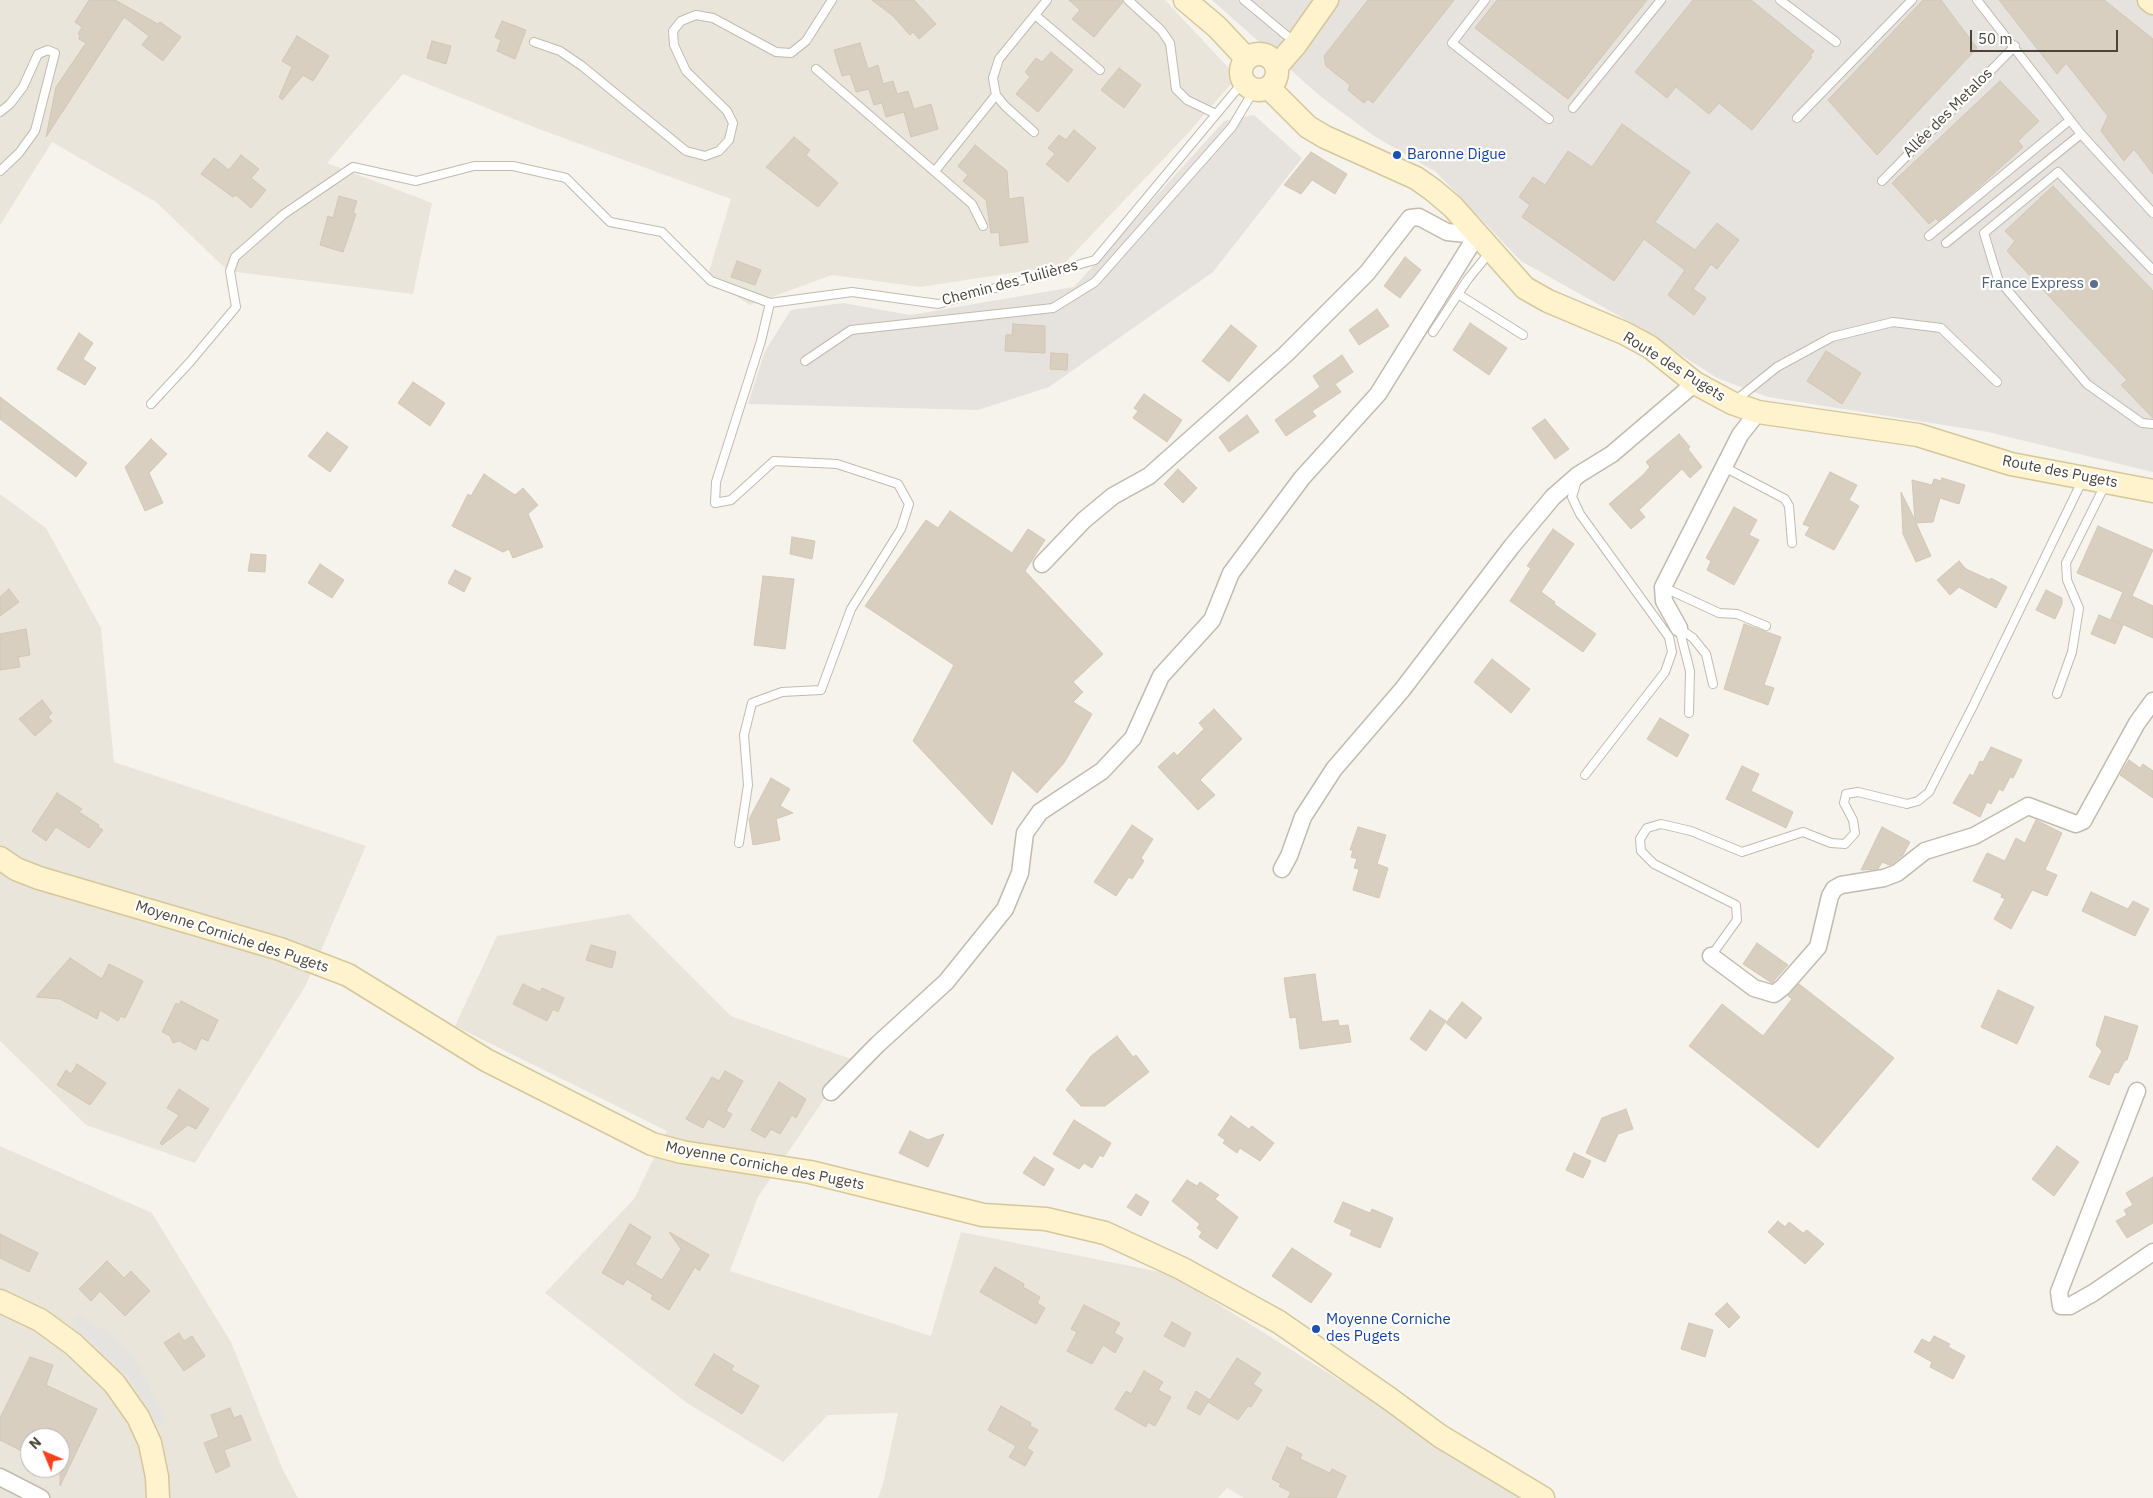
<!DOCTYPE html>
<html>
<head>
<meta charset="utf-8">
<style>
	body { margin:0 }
	#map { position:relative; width:2153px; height:1498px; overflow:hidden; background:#f6f3ec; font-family:"IBM Plex Sans",sans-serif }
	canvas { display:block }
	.north { position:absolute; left:20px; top:1428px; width:50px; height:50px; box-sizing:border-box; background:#fff; border:1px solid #b7b4b0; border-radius:50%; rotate:315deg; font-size:14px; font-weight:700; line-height:20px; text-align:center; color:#4b4439 }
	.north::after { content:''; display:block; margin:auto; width:18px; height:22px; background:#fc3f1d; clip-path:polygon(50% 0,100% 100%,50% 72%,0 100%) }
	.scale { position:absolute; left:1970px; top:30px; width:148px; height:22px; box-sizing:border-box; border:2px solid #4b4439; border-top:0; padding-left:6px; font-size:15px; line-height:18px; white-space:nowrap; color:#4b4439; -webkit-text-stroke:4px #fff; paint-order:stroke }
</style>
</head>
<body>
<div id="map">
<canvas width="2153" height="1498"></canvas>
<div class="north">N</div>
<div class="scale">50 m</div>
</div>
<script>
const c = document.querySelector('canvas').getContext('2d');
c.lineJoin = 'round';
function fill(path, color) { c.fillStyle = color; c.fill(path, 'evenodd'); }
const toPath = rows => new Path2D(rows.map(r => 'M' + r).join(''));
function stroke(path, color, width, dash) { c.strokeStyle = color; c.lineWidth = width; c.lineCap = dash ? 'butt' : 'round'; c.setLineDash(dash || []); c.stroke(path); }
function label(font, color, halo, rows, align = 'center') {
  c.font = font + ' "IBM Plex Sans",sans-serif'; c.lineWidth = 4.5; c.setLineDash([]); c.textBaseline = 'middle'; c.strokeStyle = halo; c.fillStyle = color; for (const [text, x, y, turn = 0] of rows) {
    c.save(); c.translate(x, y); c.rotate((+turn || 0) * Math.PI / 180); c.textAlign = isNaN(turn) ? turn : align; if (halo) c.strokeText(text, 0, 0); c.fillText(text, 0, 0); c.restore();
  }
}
fill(toPath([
	[0,0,1165,0,1237,77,1189,132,1063,265,920,287,832,275,750,305,707,278,731,199,536,128,403,74,327,163,432,203,413,294,228,271,156,202,52,142,0,225],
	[0,494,46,528,101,628,114,762,366,846,306,985,195,1163,86,1125,0,1041],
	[629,914,731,1016,851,1059,758,1197,730,1271,931,1336,961,1232,1170,1274,1528,1498,1244,1498,1227,1488,1218,1498,878,1498,883,1484,898,1413,828,1415,783,1462,687,1403,545,1293,634,1199,667,1131,455,1026,497,936],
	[0,1146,152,1213,231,1342,283,1470,298,1498,0,1498],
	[30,1438,60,1438,60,1468,30,1468]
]), '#eae5da');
fill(toPath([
	[1212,0,2139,0,2153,12,2153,472,1988,432,1768,397,1717,378,1630,322,1521,261,1436,172,1374,136,1320,96],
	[1254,115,1302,158,1213,272,1049,387,978,410,748,404,765,351,791,310,843,303,910,315,1074,287,1224,121]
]), '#e6e2dd');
fill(toPath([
	[77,1314,106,1331,124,1346,142,1370,166,1423,158,1426,133,1382,109,1357,72,1324]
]), '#e5e3e0');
const building = toPath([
	[89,0,115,0,158,24,160,22,181,37,163,61,142,45,149,36,124,17,46,137,56,87,86,43,79,39,80,36,78,34,82,27,75,22,89,0],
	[872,0,914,0,936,24,919,39,913,32,910,35,893,16,872,0],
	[1069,0,1122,0,1123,2,1094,37,1072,19,1080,10,1069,0],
	[1368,0,1454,0,1373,103,1368,99,1364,103,1348,90,1350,85,1326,66,1324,56,1368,0],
	[1497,0,1647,0,1568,99,1475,28,1497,0],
	[1693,0,1751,0,1814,51,1810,56,1812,57,1752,130,1719,103,1709,114,1676,87,1667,98,1635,72,1693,0],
	[1923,0,1941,0,1977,48,1877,155,1828,100,1923,0],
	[1999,0,2104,0,2153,39,2153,174,2134,149,2124,161,2101,131,2108,116,2066,63,2057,74,1999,0],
	[502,21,526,30,515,59,497,51,501,40,495,37,502,21],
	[297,36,329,56,313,81,303,75,282,100,279,97,292,67,282,61,297,36],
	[432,41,451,46,446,64,427,58,432,41],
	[860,43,868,69,878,65,883,84,893,81,897,94,908,91,914,109,931,104,938,129,911,137,904,112,886,117,882,103,874,105,869,89,856,92,850,74,842,76,834,50,860,43],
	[1051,52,1073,70,1038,112,1016,94,1030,77,1025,72,1036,58,1042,62,1051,52],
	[1119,68,1141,85,1124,108,1101,90,1119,68],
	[2000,81,2039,121,2018,141,2023,147,1980,186,1938,221,1936,218,1929,224,1892,183,2000,81],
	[1622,124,1690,172,1655,222,1695,250,1717,223,1739,240,1717,269,1711,264,1693,289,1706,298,1694,315,1668,295,1685,270,1644,239,1614,281,1522,217,1530,205,1519,197,1533,177,1545,185,1568,151,1592,167,1622,124],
	[1074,130,1096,148,1068,182,1046,164,1055,154,1048,148,1059,135,1066,140,1074,130],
	[794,137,810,150,806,155,838,183,818,207,766,167,794,137],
	[975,145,1007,171,1009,199,1023,197,1028,242,1000,246,999,232,991,233,986,200,963,181,968,175,958,166,975,145],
	[1311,152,1347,174,1335,194,1312,180,1301,194,1284,185,1311,152],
	[241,155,259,169,251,178,266,190,251,208,236,195,233,197,201,174,214,158,229,170,241,155],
	[2053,186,2153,291,2153,418,2121,385,2127,380,2007,251,2015,241,2005,231,2053,186],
	[339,196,357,201,353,213,356,214,343,252,320,245,328,216,333,218,339,196],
	[1405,257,1421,270,1400,298,1384,286,1405,257],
	[737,261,761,270,755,285,731,277,737,261],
	[1377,309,1389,326,1359,345,1349,330,1377,309],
	[1470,323,1507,348,1489,375,1453,350,1470,323],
	[1013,324,1045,326,1045,353,1005,351,1006,335,1012,335,1013,324],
	[1231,325,1257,346,1229,382,1202,361,1231,325],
	[79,333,93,343,83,359,96,368,85,385,57,369,79,333],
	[1826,351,1861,373,1842,404,1807,381,1826,351],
	[1051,353,1068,354,1067,370,1050,369,1051,353],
	[1342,355,1353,372,1335,384,1341,392,1312,411,1316,416,1286,436,1275,420,1320,387,1313,376,1342,355],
	[413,382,445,403,430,426,398,403,413,382],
	[1144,394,1182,420,1167,442,1133,418,1138,411,1134,408,1144,394],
	[0,397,87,463,76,477,0,419,0,397],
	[1247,415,1259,432,1229,452,1219,437,1247,415],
	[1545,419,1569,449,1555,459,1532,428,1545,419],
	[327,432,348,447,330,472,308,456,327,432],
	[1679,434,1690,447,1688,449,1702,467,1690,478,1682,469,1639,510,1645,517,1631,529,1609,504,1643,475,1650,467,1646,462,1679,434],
	[151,439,167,454,149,473,163,503,145,511,125,467,151,439],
	[1178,469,1197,488,1183,503,1164,484,1178,469],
	[1830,472,1857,485,1849,500,1859,506,1834,550,1805,535,1810,527,1803,524,1830,472],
	[484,474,515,495,523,488,538,505,528,514,543,547,513,558,509,549,503,552,452,526,468,494,471,496,484,474],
	[1942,478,1965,485,1959,504,1940,498,1933,522,1916,523,1931,556,1916,562,1903,534,1901,492,1915,520,1912,480,1932,485,1934,479,1941,481,1942,478],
	[1734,507,1757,520,1749,535,1759,540,1734,585,1707,570,1711,561,1706,558,1734,507],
	[950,511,1012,553,1028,529,1045,540,1025,571,1103,654,1073,682,1083,692,1073,702,1092,714,1064,763,1037,793,1012,770,992,825,913,741,954,665,865,606,926,520,938,528,950,511],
	[2098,526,2153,550,2132,596,2153,606,2153,638,2111,619,2123,592,2077,573,2098,526],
	[1553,529,1574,544,1541,592,1555,602,1554,604,1596,634,1583,652,1510,601,1531,568,1527,566,1553,529],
	[792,537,815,541,812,559,790,554,792,537],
	[251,554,266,555,265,572,248,571,251,554],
	[1959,561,1966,569,1990,580,1991,578,2007,587,1996,608,1959,587,1950,595,1937,580,1959,561],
	[320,564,344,580,332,598,308,583,320,564],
	[455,570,471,578,464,592,448,583,455,570],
	[763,576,794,579,785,649,754,645,763,576],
	[9,589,19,602,0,616,0,597,9,589],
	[2046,590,2062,598,2062,604,2055,619,2036,610,2046,590],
	[2099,615,2123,625,2115,644,2091,634,2099,615],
	[1744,624,1781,637,1764,685,1774,688,1768,705,1724,689,1744,624],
	[26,629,30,655,18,657,20,667,0,670,0,634,26,629],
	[1492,659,1530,689,1511,713,1474,682,1492,659],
	[42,700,52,713,48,717,52,721,35,736,19,719,42,700],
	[1214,709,1242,739,1200,780,1215,795,1198,810,1158,767,1174,752,1177,756,1204,729,1199,723,1214,709],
	[1660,718,1689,735,1677,757,1647,739,1660,718],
	[1991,747,2022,760,2013,778,2010,777,2003,791,1999,789,1991,804,1987,802,1980,817,1953,803,1970,774,1973,776,1980,761,1983,762,1991,747],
	[2129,760,2140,768,2143,764,2153,771,2153,798,2120,775,2129,760],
	[1742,766,1759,774,1751,791,1793,812,1786,828,1726,799,1742,766],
	[771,778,790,789,780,806,793,813,776,819,780,840,753,845,749,819,771,778],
	[57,793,82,809,79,812,99,825,98,827,103,830,89,848,56,827,46,841,32,831,57,793],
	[2036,820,2062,833,2045,870,2057,875,2047,896,2032,890,2011,929,1994,919,2005,899,2001,897,2002,894,1973,881,1987,853,2005,861,2016,838,2025,843,2036,820],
	[1132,825,1153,839,1141,858,1144,861,1132,879,1129,877,1116,896,1094,882,1132,825],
	[1358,827,1386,835,1377,864,1388,868,1379,898,1353,890,1359,869,1354,868,1357,859,1351,857,1353,850,1350,850,1358,827],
	[1882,827,1910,842,1903,855,1892,864,1889,865,1882,862,1878,869,1861,870,1882,827],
	[2091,892,2128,909,2133,901,2149,909,2135,936,2082,911,2091,892],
	[1757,943,1788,965,1772,983,1743,964,1757,943],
	[591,945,616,952,612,968,586,960,591,945],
	[70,958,102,979,109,964,143,981,125,1018,121,1016,118,1021,100,1010,97,1019,60,999,36,997,70,958],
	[1315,974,1322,1022,1338,1020,1339,1026,1348,1025,1351,1042,1300,1049,1296,1017,1290,1018,1284,978,1315,974],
	[523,984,540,992,542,988,564,998,558,1012,553,1009,547,1021,513,1004,523,984],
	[1799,984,1894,1058,1818,1148,1689,1046,1722,1004,1763,1036,1792,999,1788,996,1799,984],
	[1998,990,2034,1007,2017,1044,1981,1027,1998,990],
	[181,1001,218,1020,208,1041,201,1038,196,1050,179,1041,173,1043,170,1036,162,1032,176,1003,179,1005,181,1001],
	[1462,1002,1482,1018,1466,1039,1446,1023,1462,1002],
	[1430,1010,1446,1021,1426,1051,1410,1039,1430,1010],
	[2105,1016,2138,1026,2127,1060,2125,1060,2118,1073,2115,1072,2109,1085,2089,1077,2102,1051,2096,1045,2105,1016],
	[1117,1036,1133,1057,1136,1055,1149,1072,1105,1106,1081,1106,1066,1090,1091,1056,1117,1036],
	[77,1064,106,1083,90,1105,57,1085,66,1070,71,1074,77,1064],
	[725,1071,743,1081,726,1111,732,1114,724,1128,708,1119,703,1128,686,1119,712,1077,719,1081,725,1071],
	[779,1082,806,1099,796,1118,792,1115,780,1134,771,1129,765,1138,751,1130,779,1082],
	[179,1089,209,1109,196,1129,188,1125,162,1145,160,1143,179,1115,167,1108,179,1089],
	[1626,1109,1633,1129,1618,1134,1605,1162,1586,1153,1602,1118,1626,1109],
	[1231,1116,1249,1129,1252,1126,1274,1143,1260,1161,1240,1148,1237,1153,1223,1143,1225,1140,1218,1135,1231,1116],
	[1074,1120,1111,1143,1103,1157,1100,1155,1092,1168,1084,1163,1079,1169,1053,1154,1074,1120],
	[910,1131,928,1140,944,1134,928,1167,899,1153,910,1131],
	[2057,1146,2079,1162,2054,1196,2032,1179,2057,1146],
	[1574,1153,1591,1161,1583,1178,1566,1170,1574,1153],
	[1034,1157,1054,1169,1044,1186,1023,1173,1034,1157],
	[2153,1177,2153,1223,2127,1238,2116,1221,2127,1215,2124,1210,2133,1205,2126,1193,2153,1177],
	[1187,1180,1197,1186,1200,1182,1219,1195,1215,1199,1238,1217,1217,1249,1199,1237,1202,1232,1197,1228,1200,1224,1172,1201,1187,1180],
	[1136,1194,1149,1202,1141,1216,1127,1207,1136,1194],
	[1343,1202,1370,1213,1372,1209,1393,1218,1380,1248,1350,1235,1352,1230,1334,1222,1343,1202],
	[1778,1221,1785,1227,1789,1222,1803,1233,1807,1230,1824,1244,1805,1264,1768,1232,1778,1221],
	[630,1224,651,1237,635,1264,662,1280,681,1249,669,1232,709,1255,699,1271,695,1267,669,1310,651,1299,653,1295,627,1279,623,1285,602,1273,630,1224],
	[0,1234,38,1253,29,1272,0,1258,0,1234],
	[1292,1248,1332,1274,1311,1303,1272,1276,1292,1248],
	[107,1261,124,1278,131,1271,150,1291,125,1316,100,1291,91,1301,79,1289,107,1261],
	[995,1267,1024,1284,1023,1287,1040,1297,1037,1303,1045,1308,1036,1324,980,1292,995,1267],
	[1727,1303,1740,1317,1729,1328,1715,1314,1727,1303],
	[1084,1305,1120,1323,1114,1333,1123,1338,1115,1353,1103,1345,1092,1364,1067,1351,1077,1332,1071,1329,1084,1305],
	[1172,1322,1191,1333,1184,1347,1164,1336,1172,1322],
	[1689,1323,1713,1330,1705,1357,1681,1349,1689,1323],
	[179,1333,184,1341,192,1336,205,1356,184,1371,164,1343,179,1333],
	[1934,1336,1950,1344,1948,1347,1965,1356,1953,1379,1930,1367,1932,1362,1914,1352,1922,1339,1930,1343,1934,1336],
	[714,1354,734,1366,731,1370,759,1386,742,1414,695,1385,714,1354],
	[30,1357,53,1365,46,1385,97,1409,60,1486,60,1438,30,1438,30,1455,0,1440,0,1418,30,1357],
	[1237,1358,1261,1373,1253,1384,1262,1390,1251,1407,1248,1406,1238,1420,1208,1402,1200,1415,1187,1408,1196,1391,1210,1400,1237,1358],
	[1144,1371,1163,1382,1158,1390,1171,1397,1155,1426,1148,1422,1146,1427,1115,1409,1126,1391,1131,1394,1144,1371],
	[1001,1406,1031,1423,1030,1426,1038,1430,1027,1448,1033,1452,1025,1466,1009,1457,1016,1446,988,1430,1001,1406],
	[230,1408,234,1418,241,1415,251,1440,224,1450,230,1466,216,1473,204,1443,219,1437,211,1415,230,1408],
	[1287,1447,1302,1454,1300,1459,1330,1473,1332,1469,1346,1476,1336,1498,1288,1498,1291,1492,1279,1486,1281,1484,1272,1479,1287,1447]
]);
fill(building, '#d8cfc1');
stroke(building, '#d3c7b4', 1);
const lane = toPath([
	[1128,0,1161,30,1170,43,1176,89,1187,100,1216,114],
	[1244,0,1286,35],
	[1485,0,1452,43,1549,119],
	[1780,0,1836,42],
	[1977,0,2081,134,2153,213],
	[1035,15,1100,70],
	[534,42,560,51,582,66,686,151,705,156,719,151,729,140,733,123,727,111,686,71,674,45,673,31,681,21,696,15,713,18,776,52,791,53,806,41,832,0],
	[816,69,972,204,983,226],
	[1573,108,1661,0],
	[0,112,10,104,23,87,38,54,48,50,55,53,35,131,19,153,0,171],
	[1797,118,1912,0],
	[1034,132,1005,106,996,95,993,78,999,59,1047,0],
	[935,171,996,95],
	[1882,181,2015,46],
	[1929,236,2070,120],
	[1946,243,2081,134],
	[2153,270,2058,172,1984,233,1998,279,2087,384,2142,423,2153,424],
	[1458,294,1523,335],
	[1433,332,1468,279,1490,252],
	[805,361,851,330,1053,308,1095,282,1232,127,1254,90],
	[1736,400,1777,367,1832,337,1893,322,1941,328,1997,382],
	[151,404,190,362,236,307,230,271,235,257,284,214,353,167,416,181,474,166,513,166,566,178,610,222,662,232,711,281,770,303,852,292,938,304,1095,260,1243,82],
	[1724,467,1785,499,1789,506,1792,543],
	[1577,480,1572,497,1580,514,1669,637,1672,652,1665,672,1585,775],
	[1663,587,1719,613,1737,614,1766,626],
	[1679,628,1690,671,1689,713],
	[1679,628,1693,638,1706,654,1713,684],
	[2057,694,2072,652,2079,608,2067,580,2066,563,2105,485],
	[739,843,748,785,744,735,752,703,782,692,821,690,851,609,901,529,909,504,898,484,837,464,774,461,731,500,715,503,716,482,761,341,770,303],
	[1711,956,1737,920,1736,905,1654,864,1641,851,1640,839,1647,828,1661,824,1691,831,1742,852,1803,832,1831,843,1845,844,1855,833,1853,820,1844,803,1846,794,1858,792,1907,804,1918,801,1929,792,1973,706,2083,479]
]);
const street = toPath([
	[1679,628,1664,601,1663,587,1740,435,1758,412],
	[1282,869,1289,856,1303,817,1334,769,1402,690,1512,546,1553,497,1578,475,1612,454,1695,383],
	[1711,956,1754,988,1774,994,1783,987,1818,947,1830,896,1834,889,1841,885,1884,878,1897,873,1925,851,1974,836,2028,806,2076,824,2083,821,2137,723,2153,701],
	[2137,1091,2059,1292,2061,1306,2070,1306,2093,1293,2153,1252],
	[831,1092,877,1045,946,982,1005,909,1020,873,1025,833,1040,812,1102,771,1133,738,1161,676,1212,620,1231,573,1302,478,1378,394,1477,235,1447,232,1419,217,1410,218,1367,273,1286,354,1149,476,1113,496,1084,520,1042,564],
	[0,1477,41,1498]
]);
const secondary = toPath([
	[1185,0,1217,27,1247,59],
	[2149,0,2153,3],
	'1241 72a18 18 0 1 1 36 0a18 18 0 1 1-36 0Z',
	[1277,66,1296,44,1327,0],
	[1269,88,1308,127,1325,137,1416,178,1433,190,1453,207,1525,288,1548,301,1624,333,1650,347,1695,383,1732,403,1758,412,1918,435,2011,464,2153,491],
	[0,858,16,869,39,878,280,949,348,975,486,1060,652,1144,682,1152,810,1172,983,1215,1046,1219,1105,1233,1181,1268,1279,1322,1390,1399,1440,1436,1543,1498],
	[0,1301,40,1320,73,1344,114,1383,138,1417,150,1443,157,1477,158,1498]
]);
stroke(lane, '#c2bbae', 10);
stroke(street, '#c2bbae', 19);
stroke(secondary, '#d6c79b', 25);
stroke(lane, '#fff', 8);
stroke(street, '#fff', 16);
stroke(secondary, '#fff3cd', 22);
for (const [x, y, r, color] of [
	[1397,155,5,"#1a4fb4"],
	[2094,284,5,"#5c6f8a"],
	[1316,1329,5,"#1a4fb4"]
]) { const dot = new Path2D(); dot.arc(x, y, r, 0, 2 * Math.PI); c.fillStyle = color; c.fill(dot); stroke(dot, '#fff', 2); }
label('15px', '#4b4439', '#fff', [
	["Allée des Metalos",1948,113,-45],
	["Chemin des Tuilières",1010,283,-15],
	["Route des Pugets",1674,367,32],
	["Route des Pugets",2060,472,11],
	["Moyenne Corniche des Pugets",232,937,18],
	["Moyenne Corniche des Pugets",765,1166,11]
]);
label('15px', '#164399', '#fff', [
	["Baronne Digue",1407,155],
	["Moyenne Corniche",1326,1320],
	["des Pugets",1326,1337]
], 'left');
label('15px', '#4e5e75', '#fff', [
	["France Express",2084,284]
], 'right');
</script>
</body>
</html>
